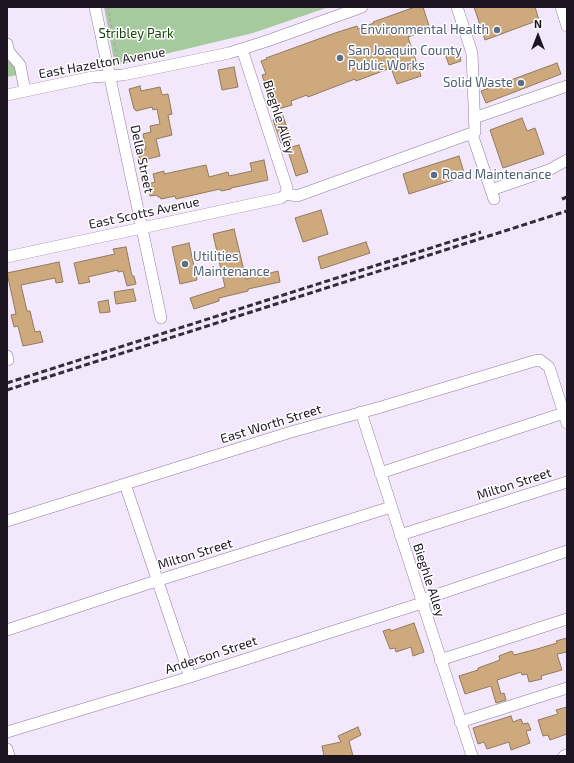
<!DOCTYPE html>
<html>
<head>
<meta charset="utf-8">
<style>
	body { margin:0 }
	#map { position:relative; width:574px; height:763px; overflow:hidden; background:#f2e7fb; font-family:"Exo 2",sans-serif }
	canvas { display:block }
	.frame { position:absolute; inset:0; border:8px solid #1c1521; pointer-events:none }
	.north { position:absolute; left:518px; top:16px; width:40px; height:40px; -webkit-text-stroke:3px #fff; paint-order:stroke; rotate:0deg; font-size:11px; font-weight:700; line-height:16px; text-align:center; color:#1c1521 }
	.north::after { content:''; display:block; margin:auto; width:14px; height:18px; background:#1c1521; clip-path:polygon(50% 0,100% 100%,50% 72%,0 100%) }
</style>
</head>
<body>
<div id="map">
<canvas width="574" height="763"></canvas>
<div class="frame"></div>
<div class="north">N</div>
</div>
<script>
const c = document.querySelector('canvas').getContext('2d');
c.lineJoin = 'round';
function fill(path, color) { c.fillStyle = color; c.fill(path, 'evenodd'); }
const toPath = rows => new Path2D(rows.map(r => 'M' + r).join(''));
function stroke(path, color, width, dash) { c.strokeStyle = color; c.lineWidth = width; c.lineCap = dash ? 'butt' : 'round'; c.setLineDash(dash || []); c.stroke(path); }
function label(font, color, halo, rows, align = 'center') {
  c.font = font + ' "Exo 2",sans-serif'; c.lineWidth = 3; c.setLineDash([]); c.textBaseline = 'middle'; c.strokeStyle = halo; c.fillStyle = color; for (const [text, x, y, turn = 0] of rows) {
    c.save(); c.translate(x, y); c.rotate((+turn || 0) * Math.PI / 180); c.textAlign = isNaN(turn) ? turn : align; if (halo) c.strokeText(text, 0, 0); c.fillText(text, 0, 0); c.restore();
  }
}
fill(toPath([
	[104,7,329,7,253,33,115,66],
	[15,60,18,75,7,77,7,62]
]), '#a6ca9e');
const building = toPath([
	[415,7,423,7,430,29,408,37,421,76,397,84,391,68,356,81,355,79,308,97,307,95,291,101,292,105,278,109,273,93,269,95,262,75,266,74,261,61,267,59,266,58,335,33,357,26,358,29,374,23,373,22,415,7],
	[474,7,535,7,539,20,485,40,474,7],
	[458,49,461,61,449,65,445,54,458,49],
	[557,63,561,74,486,103,481,91,557,63],
	[234,67,238,87,222,90,218,70,234,67],
	[140,86,141,91,160,87,162,95,168,94,172,114,168,115,172,135,156,139,160,156,140,161,138,151,146,149,143,134,151,132,150,126,160,124,157,109,153,110,152,107,136,111,135,109,134,109,129,89,140,86],
	[283,116,291,140,281,143,273,120,283,116],
	[522,118,527,131,535,128,544,154,503,168,490,130,522,118],
	[299,145,308,172,296,176,287,148,299,145],
	[459,156,465,176,409,194,403,174,459,156],
	[264,160,268,180,231,188,231,189,221,191,220,189,176,199,175,196,161,199,160,197,158,197,157,195,150,196,148,184,155,182,153,174,164,171,164,174,206,165,209,177,228,172,229,176,252,171,250,163,264,160],
	[321,210,328,234,303,242,295,218,321,210],
	[234,229,246,279,278,271,280,282,248,289,248,291,219,298,219,301,194,309,190,298,225,287,213,234,234,229],
	[366,242,370,253,321,269,318,257,366,242],
	[189,243,197,280,180,284,172,247,189,243],
	[126,247,132,276,134,276,136,284,127,286,123,271,118,272,118,270,88,277,90,282,79,284,74,263,115,254,113,249,126,247],
	[59,262,63,282,56,283,55,278,21,285,27,311,30,311,35,332,40,331,43,342,23,346,18,326,14,327,11,315,16,314,7,273,59,262],
	[133,289,136,301,116,304,114,292,133,289],
	[108,300,110,312,100,313,98,302,108,300],
	[414,623,424,652,413,656,411,647,396,652,395,648,390,649,383,631,390,629,391,631,414,623],
	[567,638,567,652,557,654,562,670,541,676,542,679,529,682,527,674,522,675,521,672,497,680,501,694,504,693,506,700,496,703,491,686,465,694,459,676,478,670,478,668,500,660,499,656,512,651,514,655,537,649,557,643,556,641,567,638],
	[567,707,567,734,550,740,548,735,543,736,538,720,558,714,556,710,567,707],
	[511,716,513,722,521,719,523,724,528,723,531,730,526,731,530,743,511,750,509,742,487,749,484,742,478,744,473,728,511,716],
	[358,727,361,735,349,741,353,756,324,756,322,746,341,742,338,736,358,727]
]);
fill(building, '#cea97d');
stroke(building, '#917a5f', 1);
const minor = toPath([
	[95,7,161,318],
	[561,7,567,26],
	[7,44,9,52,20,65,25,91],
	[242,49,287,188,286,194],
	[7,95,92,77,123,75,229,53,267,41,362,7],
	[474,118,567,86],
	[472,134,494,199],
	[491,190,549,170,567,160],
	[286,194,297,196,475,132,472,53,457,7],
	[7,257,281,198,286,194],
	[7,356,8,360],
	[361,412,472,756],
	[380,473,564,413],
	[125,484,190,677],
	[7,521,291,432,381,407,534,361,540,360,549,367,567,423],
	[400,535,567,482],
	[7,630,156,581,391,507],
	[440,660,567,619],
	[460,722,567,688],
	[7,732,190,677,422,603,427,598,567,551],
	[7,749,9,756],
	[564,756,567,755]
]);
stroke(minor, '#8e7c9a', 12);
stroke(toPath([
	[108,7,117,58]
]), '#ada4b5', 1.5, [3, 3]);
stroke(minor, '#fff', 11);
stroke(toPath([
	[562,199,567,197],
	[7,383,481,232],
	[7,390,567,211]
]), '#332c39', 3, [6, 3]);
for (const [x, y, r, color] of [
	[497,30,4,"#5c6f8a"],
	[340,58,4,"#5c6f8a"],
	[521,83,4,"#5c6f8a"],
	[434,175,4,"#5c6f8a"],
	[185,264,4,"#5c6f8a"]
]) { const dot = new Path2D(); dot.arc(x, y, r, 0, 2 * Math.PI); c.fillStyle = color; c.fill(dot); stroke(dot, '#fff', 1.5); }
label('13px', '#4e5e75', '#fff', [
	["Environmental Health",489,30,"right"],
	["San Joaquin County",348,51],
	["Public Works",348,66],
	["Solid Waste",513,83,"right"],
	["Road Maintenance",442,175],
	["Utilities",193,257],
	["Maintenance",193,272]
], 'left');
label('13px', '#164508', '#fff', [
	["Stribley Park",136,34]
]);
label('13px', '#1c1521', '#fff', [
	["East Hazelton Avenue",102,63,-10],
	["Bieghle Alley",279,117,72],
	["Della Street",142,159,78],
	["East Scotts Avenue",144,213,-12],
	["East Worth Street",271,424,-17],
	["Milton Street",514,484,-18],
	["Milton Street",195,554,-17],
	["Bieghle Alley",429,580,72],
	["Anderson Street",211,655,-18]
]);
</script>
</body>
</html>
